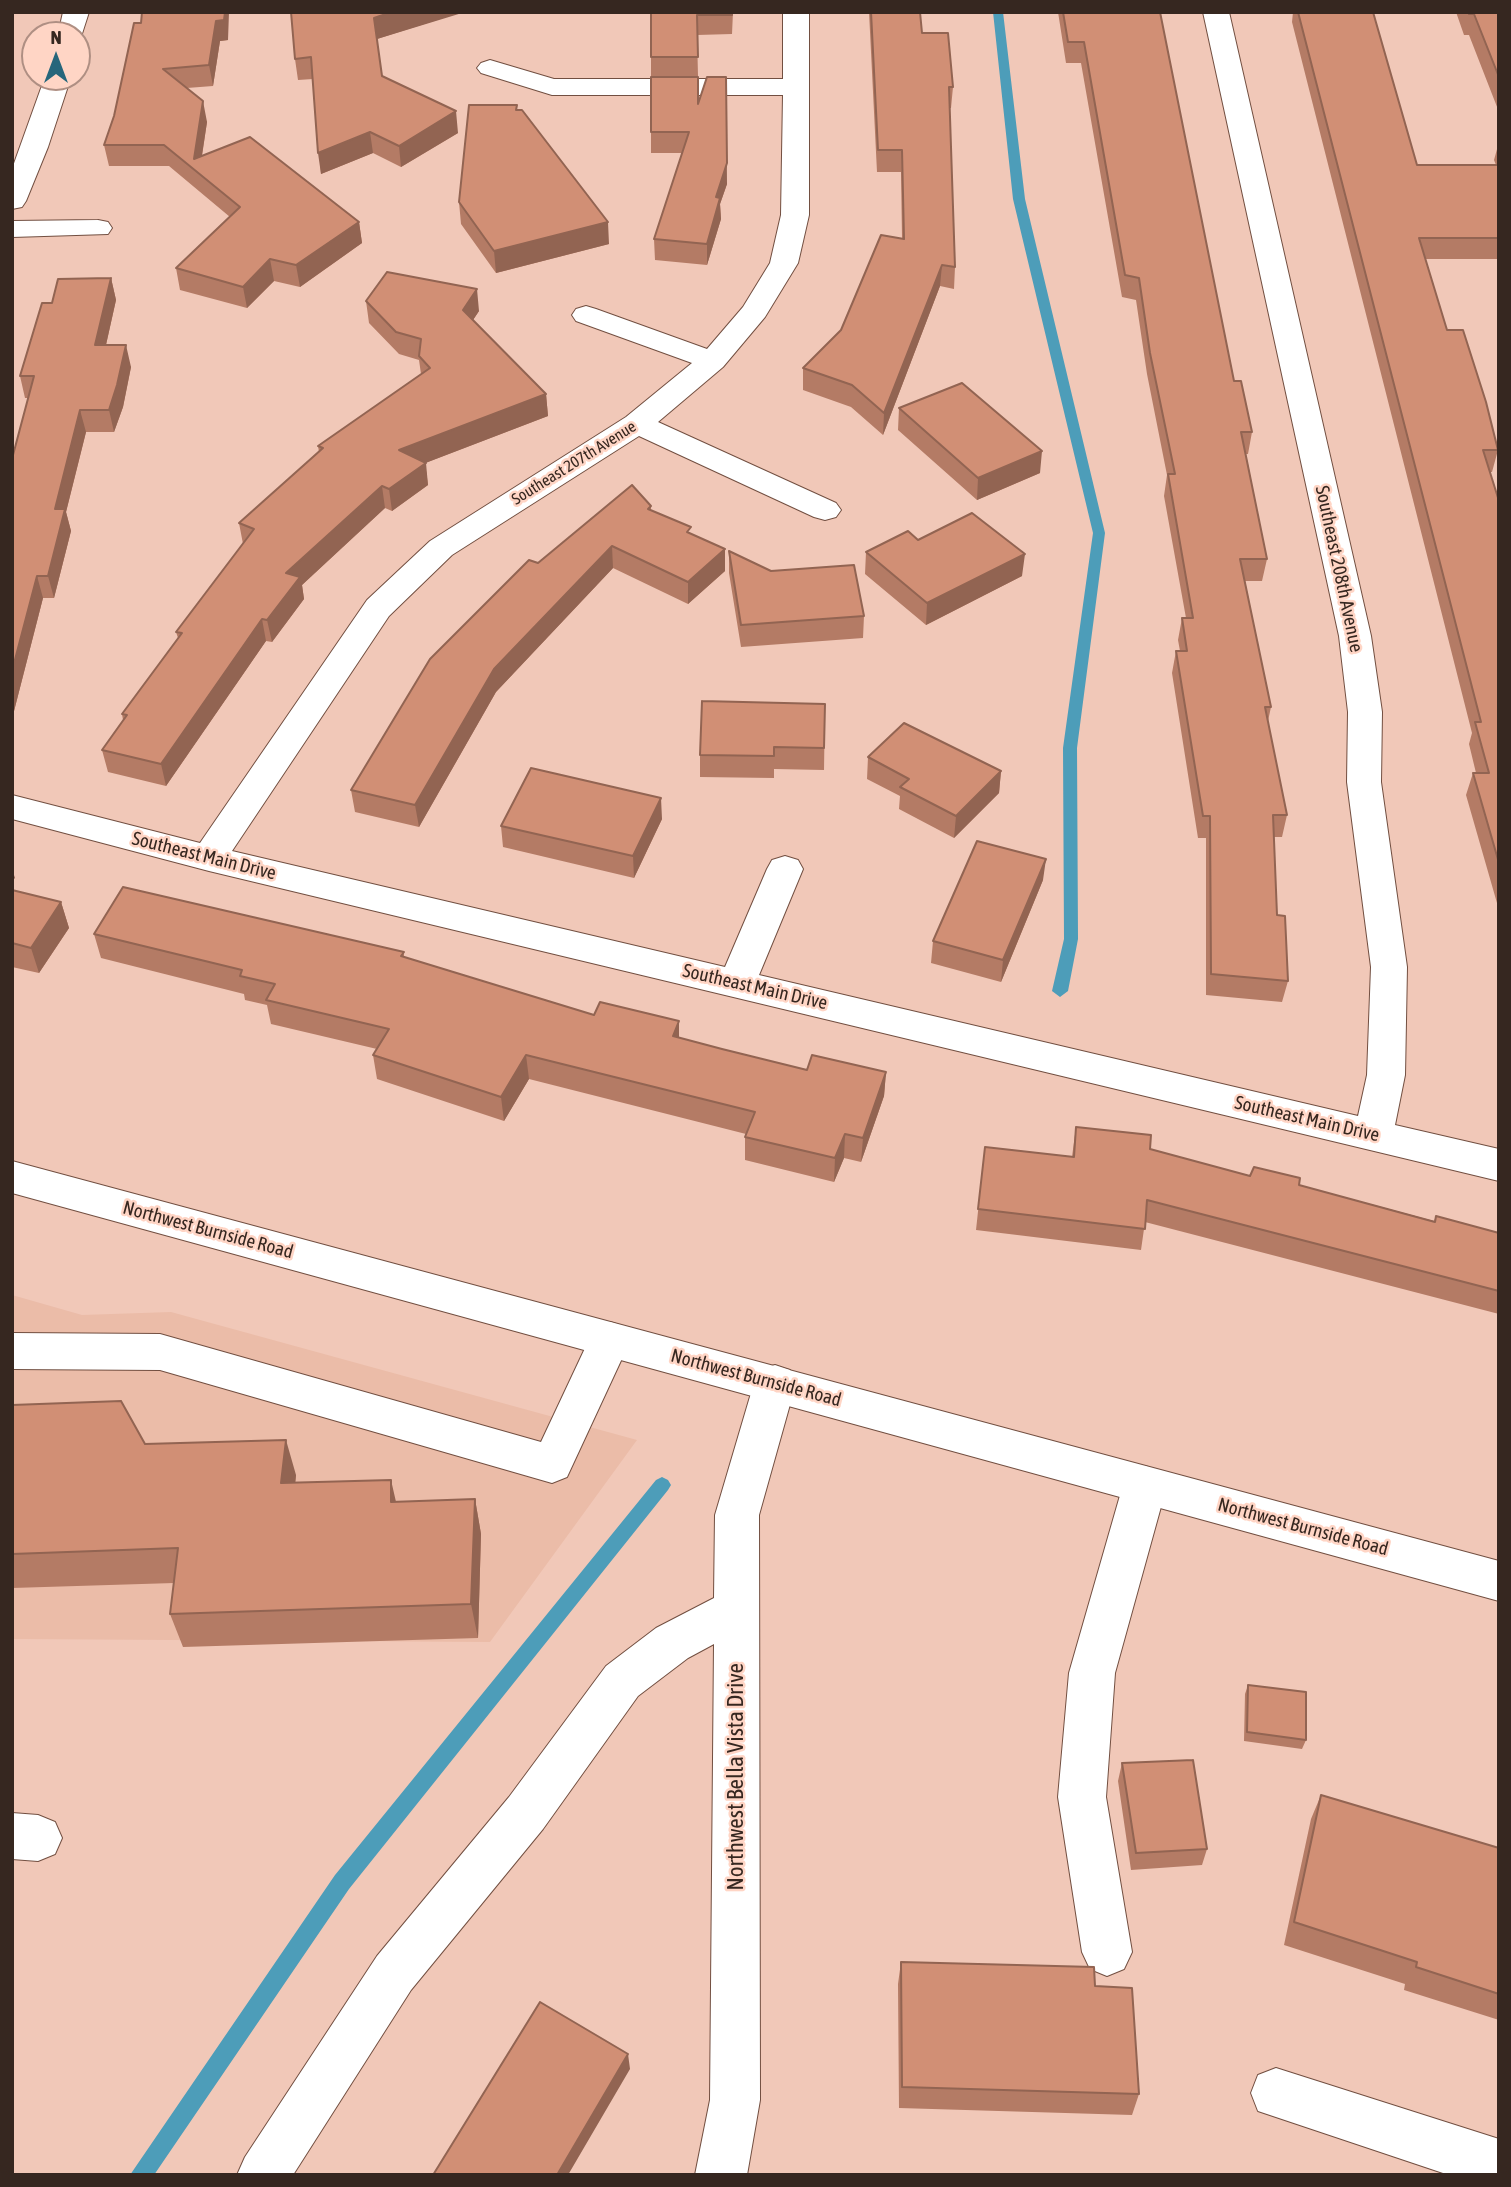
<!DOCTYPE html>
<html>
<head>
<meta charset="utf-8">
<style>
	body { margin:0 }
	#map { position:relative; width:1511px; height:2187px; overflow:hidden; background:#f1c8b8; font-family:"Asap Condensed",sans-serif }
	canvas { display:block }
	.frame { position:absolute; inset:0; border:14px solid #362720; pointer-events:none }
	.north { position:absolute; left:21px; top:21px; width:70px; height:70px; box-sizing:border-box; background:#ffd5c5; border:2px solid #af8f83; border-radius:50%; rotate:0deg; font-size:19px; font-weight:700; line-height:28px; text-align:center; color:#362720 }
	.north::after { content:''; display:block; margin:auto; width:24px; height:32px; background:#26667b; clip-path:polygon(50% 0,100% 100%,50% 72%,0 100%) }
</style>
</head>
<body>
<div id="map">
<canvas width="1511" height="2187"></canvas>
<div class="frame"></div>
<div class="north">N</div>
</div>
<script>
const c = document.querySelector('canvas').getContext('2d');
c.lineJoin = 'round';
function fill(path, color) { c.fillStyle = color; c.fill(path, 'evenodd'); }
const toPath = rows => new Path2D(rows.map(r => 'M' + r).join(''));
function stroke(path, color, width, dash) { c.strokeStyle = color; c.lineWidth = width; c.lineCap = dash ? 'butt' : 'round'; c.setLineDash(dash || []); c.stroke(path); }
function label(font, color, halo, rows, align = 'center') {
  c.font = font + ' "Asap Condensed",sans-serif'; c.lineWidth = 5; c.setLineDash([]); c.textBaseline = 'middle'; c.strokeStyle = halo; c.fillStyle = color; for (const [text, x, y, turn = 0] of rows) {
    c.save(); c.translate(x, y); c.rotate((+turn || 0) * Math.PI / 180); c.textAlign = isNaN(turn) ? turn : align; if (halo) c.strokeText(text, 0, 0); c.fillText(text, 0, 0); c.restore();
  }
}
fill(toPath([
	[12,1295,82,1315,171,1312,637,1440,490,1642,12,1639]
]), '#ebbca8');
fill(toPath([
	[993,12,1003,12,1025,199,1105,533,1077,748,1078,939,1068,991,1060,997,1052,991,1064,939,1063,748,1093,533,1013,199,993,12],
	[662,1477,668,1480,671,1485,668,1490,349,1889,154,2175,130,2175,335,1875,656,1480,662,1477]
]), '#4d9db9');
const minor = toPath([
	[63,12,89,12,80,40,77,41,77,35,58,35,63,12],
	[783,12,809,12,809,215,798,263,765,317,723,367,658,422,836,503,841,510,836,517,825,520,814,517,639,436,452,555,389,616,232,851,725,967,767,869,772,860,785,856,798,860,803,869,759,975,1358,1116,1367,1075,1371,967,1347,782,1348,712,1339,636,1203,12,1229,12,1371,636,1382,712,1381,782,1407,967,1405,1075,1395,1125,1499,1149,1499,1181,209,871,12,819,12,795,200,843,367,600,430,541,626,417,692,363,576,321,572,315,576,309,586,306,596,309,707,349,743,307,770,263,781,215,783,95,552,95,481,73,477,68,481,63,490,60,554,79,783,79,783,12],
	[45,77,71,77,48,147,26,201,22,207,12,209,12,169,45,77],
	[98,220,108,222,112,228,108,234,12,237,12,221,98,220],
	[610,1322,625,1327,631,1339,567,1477,552,1483,160,1370,12,1369,12,1333,160,1334,541,1442,595,1327,610,1322],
	[775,1365,790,1370,796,1383,759,1515,760,2100,747,2175,695,2175,710,2100,714,1644,688,1658,638,1696,543,1829,411,1990,293,2175,237,2175,245,2157,377,1956,509,1797,606,1666,656,1628,714,1598,715,1515,754,1383,760,1370,775,1365],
	[1145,1466,1160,1472,1167,1485,1115,1673,1106,1797,1132,1952,1124,1969,1107,1976,1090,1969,1082,1952,1058,1797,1069,1673,1123,1485,1130,1472,1145,1466],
	[12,1813,38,1815,55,1822,62,1838,55,1854,38,1861,12,1859,12,1813],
	[1276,2068,1499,2139,1499,2175,1449,2175,1258,2111,1251,2093,1258,2075,1276,2068]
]);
const major = toPath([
	[12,1161,1499,1561,1499,1601,12,1193,12,1161]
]);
stroke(minor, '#724f41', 2);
stroke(major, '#724f41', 2);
fill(minor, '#fff');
fill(major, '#fff');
fill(toPath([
	[291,12,462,12,377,39,382,76,458,133,401,167,373,153,321,174,313,79,298,80,295,59],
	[651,12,733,12,732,34,697,35,698,76,651,76],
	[869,12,920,12,922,33,953,87,951,108,949,108,955,267,954,289,940,286,883,435,851,407,803,390,803,368,841,330,902,238,901,172,877,172],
	[1058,12,1160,12,1234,381,1252,432,1248,454,1246,454,1267,559,1262,581,1245,581,1271,707,1268,721,1287,815,1282,837,1274,837,1277,915,1288,981,1282,1002,1206,995,1206,838,1198,838,1172,673,1176,651,1180,651,1178,640,1182,618,1186,618,1164,496,1167,475,1147,374,1136,300,1122,297,1081,63,1066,63],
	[1293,12,1373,12,1417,165,1496,165,1494,160,1499,142,1499,259,1425,259,1447,330,1498,450,1492,472,1490,472,1499,501,1499,910,1466,795,1473,773,1476,773,1469,744,1472,733,1292,22],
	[1456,12,1499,12,1499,112,1469,35,1464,35],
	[134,23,228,40,220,41,213,86,187,88,207,122,202,156,359,222,362,243,300,287,274,281,247,308,180,290,176,268,230,217,169,166,109,166,104,145,114,116],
	[698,104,727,184,720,204,721,219,707,265,655,260,654,239,682,153,651,153,651,132],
	[517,105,517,110,609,244,496,273,461,224,459,202],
	[111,278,116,300,106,345,131,367,123,407,114,432,86,432,66,512,71,531,54,598,43,598,13,715,12,715,12,455,13,455,28,398,25,398,20,376,52,303],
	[366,301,479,311,473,320,546,394,548,416,425,463,428,485,392,511,385,508,302,585,304,599,272,642,266,641,166,786,108,772,102,750,123,720,122,714,178,638,176,632,243,544,239,523,319,452,318,446,421,374,419,360,399,354,369,323],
	[899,408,1040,473,977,500,898,430],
	[651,506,651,510,691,534,725,571,688,604,613,568,496,692,419,827,355,812,351,790,538,563],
	[918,540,1022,576,926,625,865,574,866,552],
	[729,551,864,616,863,638,741,647,729,573],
	[825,704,824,770,774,769,774,778,700,777,700,755],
	[868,757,1001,771,999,793,954,838,899,809,900,796,867,779],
	[662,819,634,878,503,847,501,826],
	[1043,880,1001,982,931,963,933,941],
	[12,890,61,902,69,928,39,973,12,967],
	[94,934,404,952,404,957,594,1015,679,1021,679,1038,722,1049,807,1070,886,1072,884,1096,861,1162,844,1158,834,1182,745,1160,745,1137,746,1134,529,1079,504,1121,377,1079,373,1055,377,1049,271,1024,267,1005,245,1000,244,994,101,958],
	[1076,1127,1150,1149,1250,1176,1299,1185,1434,1221,1436,1216,1499,1233,1499,1314,1145,1222,1141,1250,976,1230,985,1147,1072,1157],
	[12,1405,145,1444,296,1475,295,1483,396,1502,475,1499,481,1534,478,1638,183,1647,170,1614,174,1583,12,1588],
	[1248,1685,1306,1740,1302,1749,1244,1741,1245,1694],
	[1122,1763,1207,1849,1202,1865,1131,1870,1118,1781],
	[1321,1795,1499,1848,1499,2020,1404,1990,1405,1984,1284,1945,1311,1819],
	[901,1962,1139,2094,1132,2115,899,2108,898,1984]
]), '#b47b65');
fill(toPath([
	[225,12,229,12,228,40,220,41,213,86,209,65,216,21],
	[392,12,462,12,462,13,377,39,374,18],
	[726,77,727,184,720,204,721,219,707,265,707,244,716,197],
	[203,101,207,122,199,174,194,159],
	[456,111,458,133,401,167,399,146],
	[370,132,373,153,321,174,318,153],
	[359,222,362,243,300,287,296,265],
	[608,222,609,244,496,273,494,251],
	[270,259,274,281,247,308,243,287],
	[942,265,940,286,883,435,884,413],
	[111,278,116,300,101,367,95,345],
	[477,289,479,311,465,332,463,310],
	[126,345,131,367,123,407,114,432,109,410],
	[546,394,548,416,402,472,399,450],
	[80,410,86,432,66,512,71,531,54,598,48,576,55,509],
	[1042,451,1040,473,977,500,978,478],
	[426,463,428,485,392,511,389,489],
	[382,486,385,508,302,585,304,599,272,642,267,620,286,573],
	[612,546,613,568,496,692,419,827,415,805,494,669],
	[725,549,725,571,688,604,688,582],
	[1025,554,1022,576,926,625,927,603],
	[37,576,43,598,13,715,12,711,12,671],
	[262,619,266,641,166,786,161,764],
	[1001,771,999,793,954,838,956,816],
	[661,798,662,819,634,878,633,856],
	[1046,859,1043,880,1001,982,1003,960],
	[12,869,15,878,12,881],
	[61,902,69,928,39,973,31,948],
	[679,1021,679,1045,673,1036],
	[526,1055,529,1079,504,1121,501,1097],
	[886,1072,884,1096,861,1162,863,1138],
	[845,1134,844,1158,834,1182,835,1158],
	[286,1440,296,1475,292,1518,281,1483],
	[391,1480,399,1515,391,1502],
	[475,1499,481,1534,478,1638,471,1604],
	[628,2054,630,2069,568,2175,557,2175]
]), '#926452');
const building = toPath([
	[142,12,225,12,224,20,216,21,209,65,163,69,203,101,194,159,250,137,359,222,296,265,270,259,243,287,176,268,240,207,164,145,104,145,114,116,134,23,141,23,142,12],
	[291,12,392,12,374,18,382,76,456,111,399,146,370,132,318,153,311,57,295,59,291,12],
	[651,12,732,12,732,15,697,15,698,57,651,57,651,12],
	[871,12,920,12,922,33,948,33,953,87,949,87,955,267,942,265,884,413,852,385,803,368,841,330,881,235,904,239,902,150,878,150,871,12],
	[1063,12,1160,12,1234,381,1241,381,1252,432,1241,432,1267,559,1240,559,1271,707,1265,707,1287,815,1273,815,1277,915,1285,916,1288,981,1211,974,1210,816,1203,816,1176,651,1187,651,1182,618,1193,618,1168,474,1175,474,1150,353,1139,278,1125,275,1084,42,1068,42,1063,12],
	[1298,12,1373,12,1417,165,1499,165,1499,238,1419,238,1447,330,1463,330,1486,402,1498,450,1483,450,1499,501,1499,863,1473,773,1489,773,1475,722,1481,722,1298,12],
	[1468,12,1499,12,1499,77,1474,14,1469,14,1468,12],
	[651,77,698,77,698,104,707,77,726,77,727,163,716,197,720,198,707,244,654,239,689,132,651,132,651,77],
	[469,105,517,105,516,110,522,110,608,222,494,251,459,202,469,105],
	[387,272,477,289,463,310,546,394,399,450,426,463,389,489,382,486,286,573,300,577,267,620,262,619,161,764,102,750,127,715,122,714,182,633,176,632,254,529,239,523,323,448,318,446,430,368,419,356,421,339,396,332,366,301,387,272],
	[111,278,95,345,126,345,117,385,109,410,80,410,55,509,65,509,48,576,37,576,12,671,12,455,13,455,34,376,20,376,42,303,52,303,58,279,111,278],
	[962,383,1042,451,978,478,899,408,962,383],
	[632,485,651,506,648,509,691,527,687,532,725,549,688,582,612,546,494,669,415,805,351,790,430,659,529,560,538,563,632,485],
	[972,513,1025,554,927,603,866,552,908,531,918,540,972,513],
	[729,551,771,571,854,565,864,616,741,625,729,551],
	[702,701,825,704,824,748,774,747,774,756,700,755,702,701],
	[904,723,1001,771,956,816,900,787,909,779,868,757,904,723],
	[531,768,661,798,633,856,501,826,531,768],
	[977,841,1046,859,1003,960,933,941,977,841],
	[123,887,404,952,401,956,594,1015,600,1002,679,1021,673,1036,722,1049,807,1070,812,1055,886,1072,863,1138,845,1134,835,1158,745,1137,755,1112,526,1055,501,1097,373,1055,389,1029,266,1000,275,984,240,976,242,970,94,934,123,887],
	[12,890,61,902,31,948,12,943,12,890],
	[1076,1127,1151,1135,1150,1149,1250,1176,1254,1167,1300,1178,1299,1185,1435,1222,1436,1216,1499,1233,1499,1291,1147,1200,1145,1229,978,1209,985,1147,1074,1157,1076,1127],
	[121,1401,145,1444,286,1440,281,1483,391,1480,391,1502,475,1499,471,1604,170,1614,178,1548,12,1554,12,1405,121,1401],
	[1248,1685,1306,1692,1306,1740,1247,1732,1248,1685],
	[1193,1760,1207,1849,1136,1853,1122,1763,1193,1760],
	[1321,1795,1499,1848,1499,1994,1416,1967,1417,1962,1294,1922,1321,1795],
	[901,1962,1094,1967,1095,1986,1132,1988,1139,2094,902,2087,901,1962],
	[540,2002,628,2054,557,2175,433,2175,540,2002]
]);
fill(building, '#d18f75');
stroke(building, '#926452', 2);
label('16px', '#362720', '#ffd5c5', [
	["Southeast 207th Avenue",574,463,-32]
]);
label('19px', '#362720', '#ffd5c5', [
	["Southeast 208th Avenue",1339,569,78],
	["Southeast Main Drive",204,856,14],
	["Southeast Main Drive",755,987,13],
	["Southeast Main Drive",1307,1119,13],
	["Northwest Burnside Road",208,1230,15],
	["Northwest Burnside Road",756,1378,15],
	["Northwest Burnside Road",1303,1527,15]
]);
label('23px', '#362720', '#ffd5c5', [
	["Northwest Bella Vista Drive",736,1777,-90]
]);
</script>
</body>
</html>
